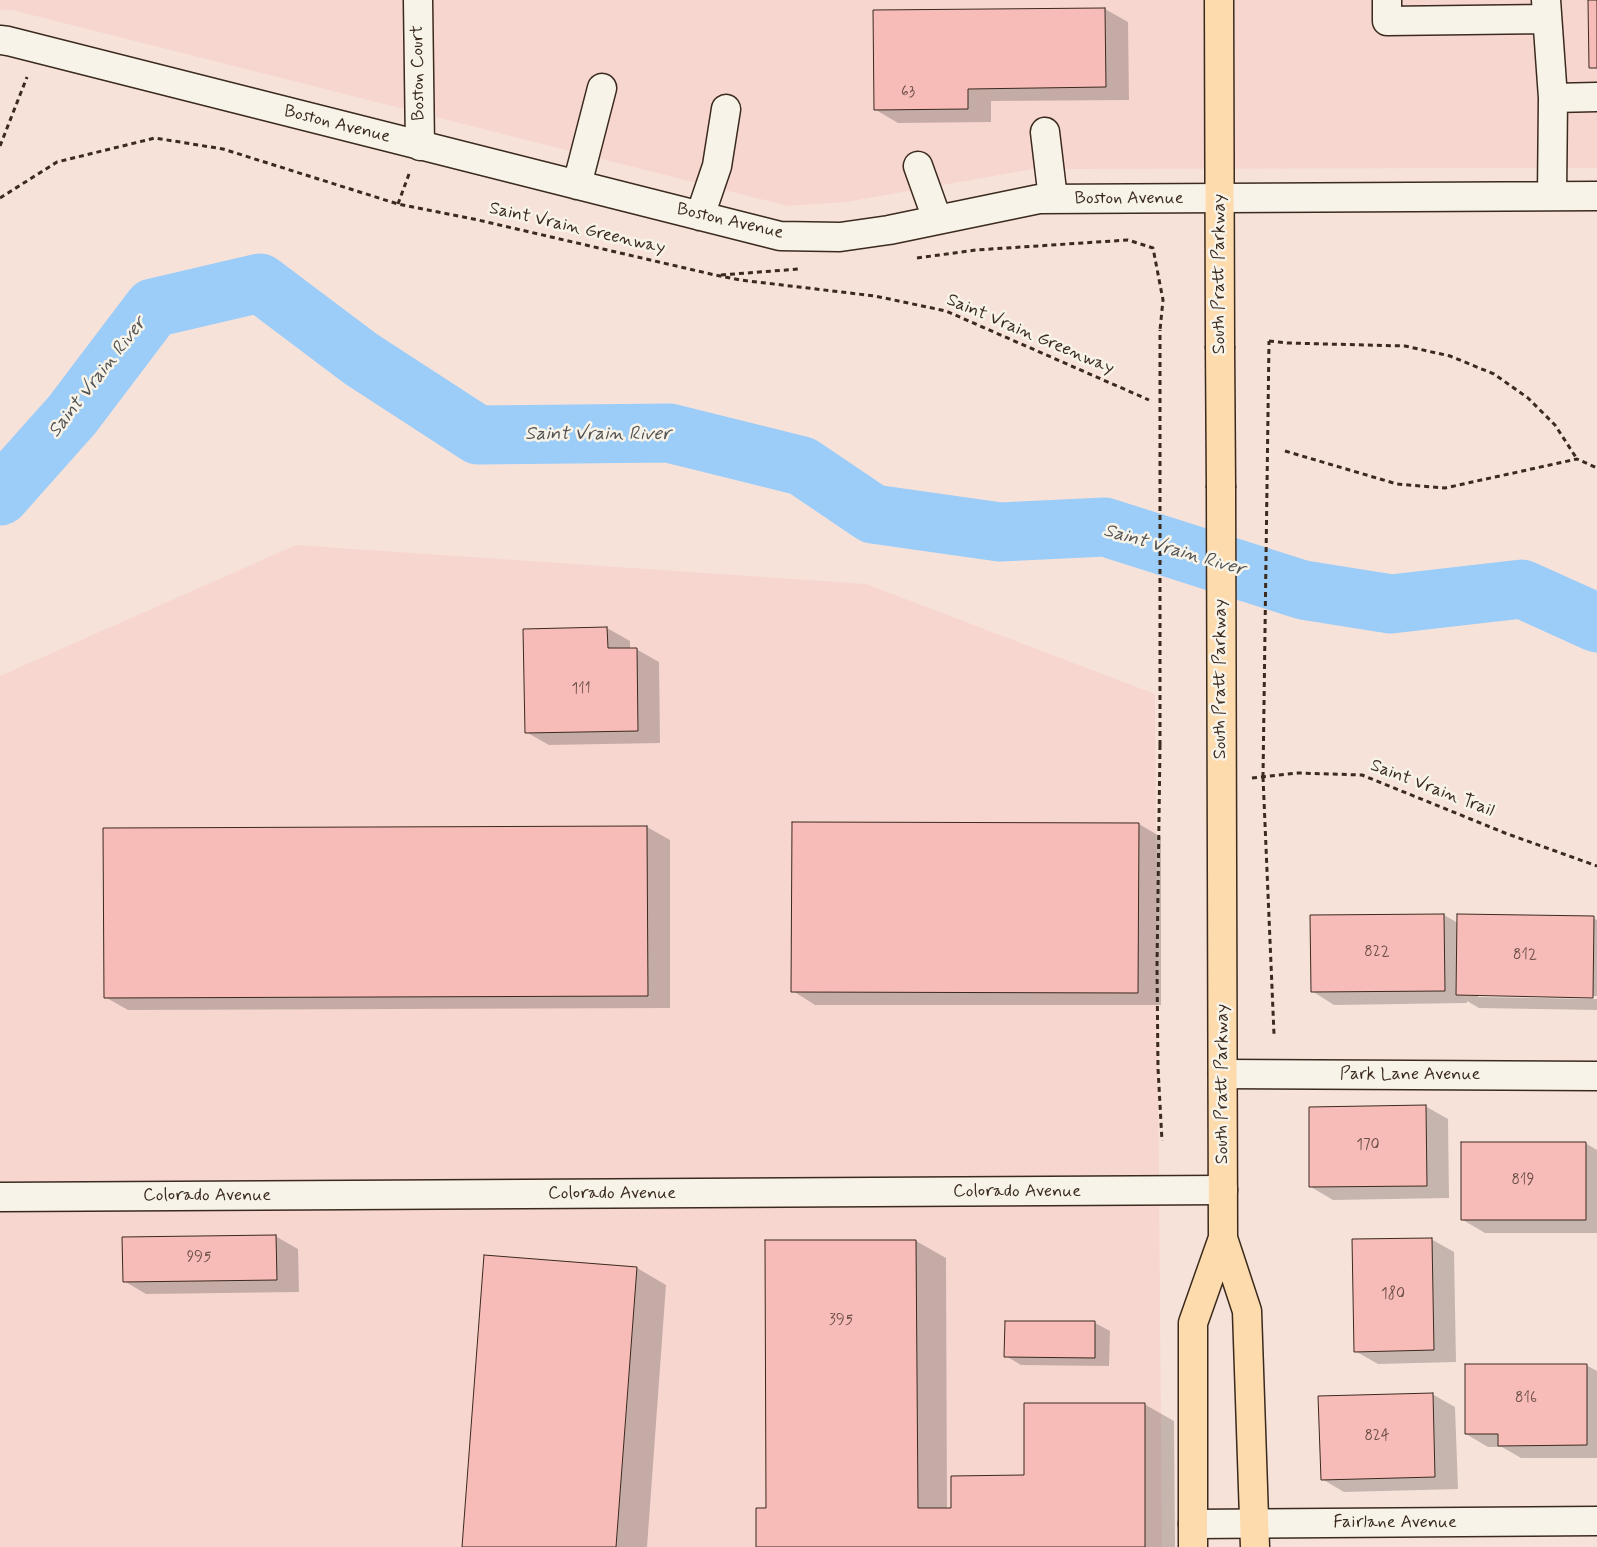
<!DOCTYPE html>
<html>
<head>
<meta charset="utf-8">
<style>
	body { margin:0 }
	canvas { display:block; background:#f7e2da }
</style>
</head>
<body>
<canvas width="1597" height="1547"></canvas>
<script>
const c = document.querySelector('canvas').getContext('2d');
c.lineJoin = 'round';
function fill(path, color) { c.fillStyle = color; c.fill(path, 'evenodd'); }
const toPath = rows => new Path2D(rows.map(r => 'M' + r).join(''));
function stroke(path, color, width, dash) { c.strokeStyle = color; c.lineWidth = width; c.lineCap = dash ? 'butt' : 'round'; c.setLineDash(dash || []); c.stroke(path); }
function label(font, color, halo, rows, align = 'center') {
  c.font = font + ' Mynerve,sans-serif'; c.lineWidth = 5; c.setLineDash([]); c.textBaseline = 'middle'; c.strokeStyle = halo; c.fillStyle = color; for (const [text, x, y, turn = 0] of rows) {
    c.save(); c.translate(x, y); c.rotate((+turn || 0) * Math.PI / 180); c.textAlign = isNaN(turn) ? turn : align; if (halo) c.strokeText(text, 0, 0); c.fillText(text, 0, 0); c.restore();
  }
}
fill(toPath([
	[0,0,1597,0,1597,168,1033,169,846,202,788,206,12,10,0,10],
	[296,545,866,584,1155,694,1162,1547,0,1547,0,676]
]), '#f7d6d0');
fill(toPath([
	[1105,9,1128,22,1129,100,991,101,991,122,898,123,876,110,875,12],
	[607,628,630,641,630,649,636,649,659,662,660,743,549,745,526,732],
	[1139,824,1161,837,1161,1005,815,1005,793,991],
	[647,827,670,840,670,1008,128,1010,105,997],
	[1444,915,1458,923,1593,918,1597,920,1597,996,1478,995,1478,997,1597,999,1597,1010,1479,1008,1467,1001,1467,1003,1334,1005,1312,991,1311,916],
	[1425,1106,1448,1119,1449,1198,1333,1200,1311,1187],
	[1585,1143,1597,1150,1597,1233,1485,1233,1463,1220],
	[275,1236,298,1249,299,1292,146,1294,124,1281],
	[1431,1239,1454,1252,1456,1362,1378,1364,1355,1351],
	[766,1241,916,1241,946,1258,947,1509,953,1509,1025,1477,1144,1404,1174,1421,1175,1547,758,1547,767,1509],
	[637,1268,666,1285,647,1547,464,1547],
	[1095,1323,1110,1331,1109,1366,1021,1365,1006,1356],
	[1586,1365,1597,1371,1597,1458,1521,1458,1502,1447,1488,1447,1466,1434],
	[1432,1394,1455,1407,1458,1489,1344,1492,1322,1479]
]), '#0003');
stroke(toPath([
	[0,496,72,415,153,308,260,283,361,359,478,435,669,433,802,466,873,514,1000,532,1105,527,1303,590,1391,604,1522,589,1597,623]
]), '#9bcdf8', 59);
const building = toPath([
	[1588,0,1597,0,1597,68,1589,68,1588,0],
	[1105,8,1106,87,968,89,968,109,874,110,873,10,1105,8],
	[607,627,608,648,637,648,638,731,525,733,523,629,607,627],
	[792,822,1139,823,1138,993,791,992,792,822],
	[647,826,648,996,104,998,103,828,647,826],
	[1444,914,1445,991,1311,992,1310,915,1444,914],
	[1457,914,1594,916,1593,998,1456,995,1457,914],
	[1426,1105,1427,1186,1309,1187,1309,1107,1426,1105],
	[1461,1142,1586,1142,1586,1220,1461,1220,1461,1142],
	[276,1235,277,1280,123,1282,122,1237,276,1235],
	[1432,1238,1434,1350,1354,1352,1352,1239,1432,1238],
	[765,1240,916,1240,918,1508,951,1508,951,1476,1024,1475,1024,1403,1145,1403,1145,1547,756,1547,756,1508,766,1508,765,1240],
	[484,1255,637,1267,616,1547,462,1547,484,1255],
	[1005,1321,1095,1321,1095,1358,1004,1357,1005,1321],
	[1465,1364,1587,1364,1587,1445,1498,1446,1498,1434,1465,1434,1465,1364],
	[1433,1393,1435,1477,1321,1480,1318,1396,1433,1393]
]);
fill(building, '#f7bbb8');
stroke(building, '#3b2a1e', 1);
const minor = toPath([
	[418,0,420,146],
	[1387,0,1387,21,1546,19],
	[1546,0,1553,98,1552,195],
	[0,40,8,41,780,236,840,237,889,230,1039,199,1597,196],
	[1553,98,1597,97],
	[1045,132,1053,199],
	[918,166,937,219],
	[577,185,602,88],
	[700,216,717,166,726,109],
	[1223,1074,1597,1076],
	[0,1197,1223,1190],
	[1193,1524,1597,1521]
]);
const major = toPath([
	[1219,0,1220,346],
	[1221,488,1223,1238,1247,1311,1255,1547],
	[1193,1547,1193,1323,1223,1238]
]);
stroke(minor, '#3b2a1e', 31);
stroke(major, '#3b2a1e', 31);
stroke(toPath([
	[0,146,27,77],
	[0,198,57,162,155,138,223,149,398,204,478,220,715,275,740,280,875,296,946,311,1149,400],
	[398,204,409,174],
	[917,258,976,250,1128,240,1153,248,1163,300,1160,330],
	[721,275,799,269],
	[1269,341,1287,343,1405,346,1450,356,1494,374,1528,398,1555,425,1577,459],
	[1285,451,1397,484,1445,488,1577,459,1597,468],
	[1160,745,1157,967,1158,1068,1162,1141],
	[1263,777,1274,1034],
	[1252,778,1298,773,1362,775,1505,833,1597,866]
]), '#3b2a1e', 3, [5, 4]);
stroke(minor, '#f7f3e8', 28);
stroke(major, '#fedbac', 28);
const majorBridge = toPath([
	[1220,346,1221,488]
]);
stroke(majorBridge, '#3b2a1e', 31, []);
stroke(toPath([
	[1160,745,1160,330],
	[1263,777,1269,341]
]), '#3b2a1e', 3, [5, 4]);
stroke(majorBridge, '#fedbac', 28);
label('15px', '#6a4e44', null, [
	["63",908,93],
	["111",581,690],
	["822",1377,953],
	["812",1525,956],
	["170",1368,1146],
	["819",1523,1181],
	["995",199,1258],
	["180",1393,1295],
	["395",841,1321],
	["816",1526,1399],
	["824",1377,1437]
]);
label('18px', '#3b2a1e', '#f7f3e8', [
	["Boston Court",419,73,-91],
	["Boston Avenue",337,125,14],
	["Boston Avenue",1129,199],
	["Boston Avenue",730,222,13],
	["Saint Vrain Greenway",577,229,13],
	["South Pratt Parkway",1220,274,-90],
	["Saint Vrain Greenway",1030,335,23],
	["South Pratt Parkway",1221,679,-90],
	["Saint Vrain Trail",1432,789,21],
	["Park Lane Avenue",1410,1075],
	["South Pratt Parkway",1223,1084,-90],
	["Colorado Avenue",1017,1192],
	["Colorado Avenue",612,1194],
	["Colorado Avenue",207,1196],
	["Fairlane Avenue",1395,1523]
]);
label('italic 19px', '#535354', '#f7f3e8', [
	["Saint Vrain River",98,378,-52],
	["Saint Vrain River",598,435],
	["Saint Vrain River",1174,551,16]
]);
</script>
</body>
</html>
